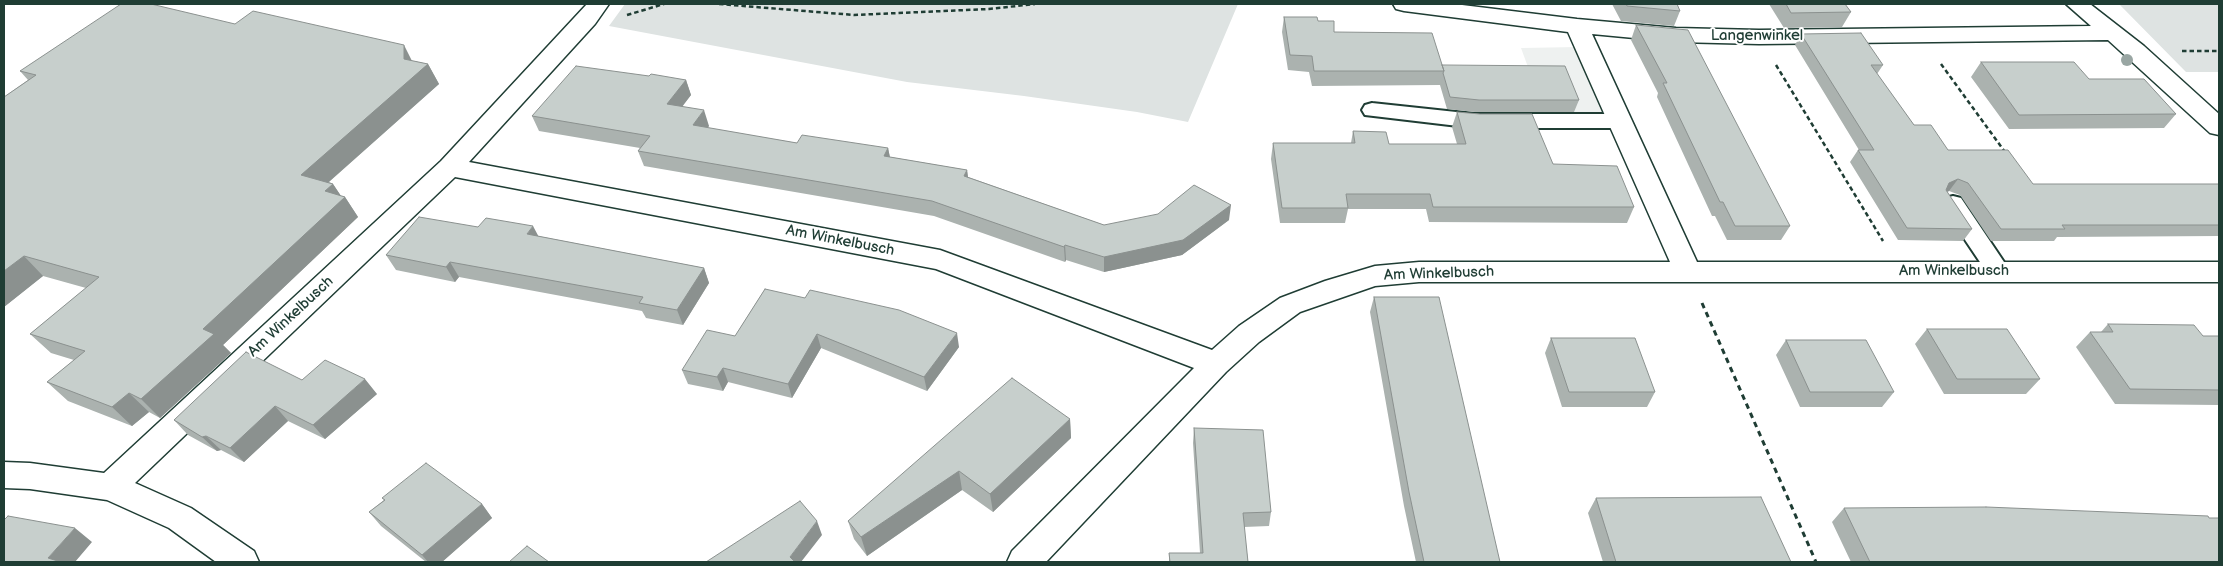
<!DOCTYPE html>
<html>
<head>
<meta charset="utf-8">
<style>
	body { margin:0 }
	#map { position:relative; width:2223px; height:566px; overflow:hidden; background:#fff; font-family:"Balsamiq Sans",sans-serif }
	canvas { display:block }
	.frame { position:absolute; inset:0; border:5px solid #1f3d34; pointer-events:none }
</style>
</head>
<body>
<div id="map">
<canvas width="2223" height="566"></canvas>
<div class="frame"></div>
</div>
<script>
const c = document.querySelector('canvas').getContext('2d');
c.lineJoin = 'round';
function fill(path, color) { c.fillStyle = color; c.fill(path, 'evenodd'); }
const toPath = rows => new Path2D(rows.map(r => 'M' + r).join(''));
function stroke(path, color, width, dash) { c.strokeStyle = color; c.lineWidth = width; c.lineCap = dash ? 'butt' : 'round'; c.setLineDash(dash || []); c.stroke(path); }
function label(font, color, halo, rows, align = 'center') {
  c.font = font + ' "Balsamiq Sans",sans-serif'; c.lineWidth = 4; c.setLineDash([]); c.textBaseline = 'middle'; c.strokeStyle = halo; c.fillStyle = color; for (const [text, x, y, turn = 0] of rows) {
    c.save(); c.translate(x, y); c.rotate((+turn || 0) * Math.PI / 180); c.textAlign = isNaN(turn) ? turn : align; if (halo) c.strokeText(text, 0, 0); c.fillText(text, 0, 0); c.restore();
  }
}
fill(toPath([
	[1578,47,1607,116,1546,116,1521,48]
]), '#eef1f0');
fill(toPath([
	[625,4,1238,4,1188,122,1137,112,1024,96,907,82,609,26],
	[2119,4,2219,4,2219,72,2186,72]
]), '#dee3e2');
const lane = toPath([
	[1372,103,1475,114,1620,114,1627,116,1630,121,1627,126,1620,128,1475,128,1365,115,1362,110,1365,105,1372,103],
	[1953,196,1961,198,2006,265,2010,271,2006,277,1998,280,1990,277,1945,210,1942,204,1945,198,1953,196]
]);
const street = toPath([
	[587,4,609,4,595,24,469,162,940,250,1212,350,1239,326,1280,298,1325,281,1375,266,1419,262,1670,262,1568,32,1404,11,1396,9,1393,4,1454,4,1577,19,1676,28,1759,30,2091,26,2066,4,2090,4,2144,46,2219,114,2219,135,2210,133,2108,40,1759,44,1676,42,1592,34,1697,262,2219,262,2219,282,1419,282,1375,286,1300,312,1259,342,1226,372,1046,562,1007,562,1012,551,1194,368,936,269,455,177,135,483,191,508,254,551,259,562,216,562,169,528,107,500,30,489,4,488,4,462,30,463,104,473,441,161,587,4]
]);
stroke(lane, '#1f3d34', 4);
stroke(street, '#1f3d34', 3);
stroke(toPath([
	[719,4,854,15,989,9,1035,4],
	[627,15,664,4],
	[2182,51,2219,51],
	[1941,64,2005,152],
	[1776,65,1883,241]
]), '#1f3d34', 2.5, [4.5, 3]);
stroke(toPath([
	[1702,303,1816,562]
]), '#1f3d34', 3, [5.5, 4.5]);
fill(lane, '#fff');
fill(street, '#fff');
c.fillStyle = '#99a6a3';
for (const [x, y] of [
	[2127,60]
]) { c.beginPath(); c.arc(x, y, 6, 0, 2 * Math.PI); c.fill(); }
fill(toPath([
	[1612,4,1677,4,1680,11,1674,26,1621,21],
	[1769,4,1845,4,1851,12,1842,27,1784,28],
	[1284,17,1318,21,1334,32,1442,65,1579,100,1574,112,1475,112,1447,109,1440,85,1312,86,1309,72,1288,70,1282,32],
	[235,24,428,64,439,84,329,182,333,184,341,196,345,197,358,217,223,345,231,353,160,418,149,412,132,426,68,401,47,382,74,360,51,353,30,334,86,288,43,276,4,307,4,97,28,80,20,71],
	[1636,25,1790,226,1781,240,1727,240,1715,216,1712,216,1657,97,1658,93,1631,40],
	[1801,34,1883,65,1877,74,1914,125,1948,150,2033,184,2219,184,2219,236,2057,237,2054,241,1991,241,1960,195,1949,191,1947,192,1972,229,1963,241,1898,240,1850,162,1858,150,1859,150,1795,45],
	[1981,62,2089,79,2176,114,2164,128,2009,129,1971,77],
	[649,76,686,80,691,95,682,106,709,126,707,128,797,143,888,148,890,157,967,170,968,177,1104,225,1229,220,1182,255,1104,272,1066,260,1065,262,934,216,644,166,638,151,640,148,539,131,532,116],
	[1457,112,1553,164,1634,207,1627,223,1429,222,1426,209,1348,209,1345,223,1280,223,1271,159,1273,143,1351,143,1353,131,1389,144,1457,144,1452,127],
	[538,236,704,268,709,283,683,325,646,318,642,311,459,277,455,282,396,270,386,255],
	[765,289,959,347,927,391,821,348,792,398,728,382,723,391,688,384,682,370,735,336],
	[1374,297,1500,562,1416,562,1404,506,1370,312],
	[2108,324,2203,336,2219,336,2219,405,2115,404,2076,347,2090,332,2101,332],
	[1927,329,2040,379,2026,394,1944,394,1915,344],
	[1551,338,1655,392,1647,407,1562,407,1545,353],
	[1786,340,1894,392,1882,407,1800,407,1776,355],
	[302,380,377,394,325,439,288,421,244,462,221,450,217,451,188,435,174,420],
	[1070,419,1071,438,993,512,962,490,867,556,854,539,848,521],
	[1194,428,1271,512,1269,526,1244,527,1248,562,1169,562,1169,553,1200,553,1193,443],
	[382,498,482,504,492,518,442,562,426,562,381,526,369,512,384,500],
	[1596,498,1791,562,1603,562,1588,513],
	[1844,508,2219,562,1851,562,1832,522]
]), '#abb2af');
fill(toPath([
	[404,45,414,65,428,64,439,84,314,195,301,175,404,59],
	[686,80,691,95,673,119,667,104],
	[704,110,709,126,698,140,693,125],
	[888,148,891,163,884,156],
	[967,170,969,185,964,176],
	[1958,179,1949,191,1940,195,1949,183],
	[333,184,343,199,345,197,358,217,223,345,231,353,160,418,141,399,325,191],
	[1231,205,1229,220,1182,255,1104,272,1104,257],
	[533,226,541,241,527,234],
	[1065,245,1066,260,1065,262,1064,247],
	[24,256,43,276,4,307,4,271],
	[450,262,459,277,455,282,446,267],
	[704,268,709,283,683,325,677,310],
	[957,333,959,347,927,391,924,377],
	[817,334,821,348,792,398,788,384],
	[723,368,728,382,723,391,717,377],
	[365,379,377,394,325,439,313,425],
	[129,393,149,412,132,426,112,407],
	[275,406,288,421,244,462,230,448],
	[1070,419,1071,438,993,512,990,494],
	[206,436,221,450,217,451,202,437],
	[959,471,962,490,867,556,861,537],
	[482,504,492,518,442,562,428,562,422,555],
	[817,521,822,535,801,562,792,562,790,557],
	[75,528,92,542,75,562,53,562,48,558]
]), '#8b918f');
const building = toPath([
	[121,4,151,4,235,24,253,11,404,45,404,59,428,64,301,175,333,184,325,191,345,197,203,329,214,334,141,399,129,393,112,407,47,382,85,351,30,334,99,277,24,256,4,271,4,97,36,75,20,71,121,4],
	[1626,4,1677,4,1680,11,1627,6,1626,4],
	[1786,4,1845,4,1851,12,1791,13,1786,4],
	[1284,17,1317,17,1318,21,1334,21,1334,32,1432,33,1444,71,1314,71,1312,56,1290,55,1284,17],
	[1636,25,1688,30,1790,226,1735,226,1723,202,1720,202,1663,83,1667,83,1636,25],
	[1861,33,1883,65,1871,65,1914,125,1931,125,1948,150,2008,150,2033,184,2219,184,2219,225,2062,225,2065,229,2001,229,1968,183,1958,179,1949,183,1946,190,1972,229,1907,228,1858,150,1874,150,1801,34,1861,33],
	[1981,62,2074,62,2089,79,2144,79,2176,114,2019,115,1981,62],
	[1442,65,1565,66,1579,100,1479,100,1450,97,1443,73,1444,71,1442,65],
	[576,66,649,76,651,74,686,80,667,104,704,110,693,125,797,143,802,135,888,148,884,156,967,170,964,176,1104,225,1158,214,1194,185,1231,205,1183,240,1104,257,1065,245,1064,247,932,201,638,151,650,136,532,116,576,66],
	[1457,112,1480,114,1532,114,1553,164,1617,166,1634,207,1433,207,1430,194,1346,194,1348,208,1282,208,1273,143,1355,143,1353,131,1386,132,1389,144,1466,144,1457,112],
	[419,217,478,227,486,218,533,226,527,234,704,268,677,310,639,303,643,297,450,262,446,267,386,255,419,217],
	[765,289,805,298,810,290,899,310,957,333,924,377,817,334,788,384,723,368,717,377,682,370,707,330,735,336,765,289],
	[1374,297,1439,297,1500,562,1424,562,1409,492,1374,297],
	[2108,324,2194,325,2203,336,2219,336,2219,390,2130,389,2090,332,2113,332,2108,324],
	[1927,329,2007,329,2040,379,1957,379,1927,329],
	[1551,338,1635,338,1655,392,1569,392,1551,338],
	[1786,340,1866,340,1894,392,1810,392,1786,340],
	[246,352,302,380,325,360,365,379,313,425,275,406,230,448,206,436,202,437,174,420,246,352],
	[1012,378,1070,419,990,494,959,471,861,537,848,521,1012,378],
	[1194,428,1263,430,1271,512,1243,513,1248,562,1170,562,1169,553,1203,553,1194,428],
	[426,463,482,504,422,555,369,512,385,500,382,498,426,463],
	[1761,497,1791,562,1616,562,1596,498,1761,497],
	[800,501,817,521,790,557,795,562,706,562,800,501],
	[1986,507,2208,516,2209,518,2219,518,2219,562,1870,562,1844,508,1986,507],
	[8,516,75,528,48,558,61,562,4,562,4,520,8,516],
	[527,546,549,562,509,562,527,546]
]);
fill(building, '#c7cfcc');
stroke(building, '#8b918f', 1);
label('15px', '#1f3d34', '#fff', [
	["Langenwinkel",1757,36],
	["Am Winkelbusch",840,241,11],
	["Am Winkelbusch",1954,271],
	["Am Winkelbusch",1439,274,-2],
	["Am Winkelbusch",291,317,-43]
]);
</script>
</body>
</html>
